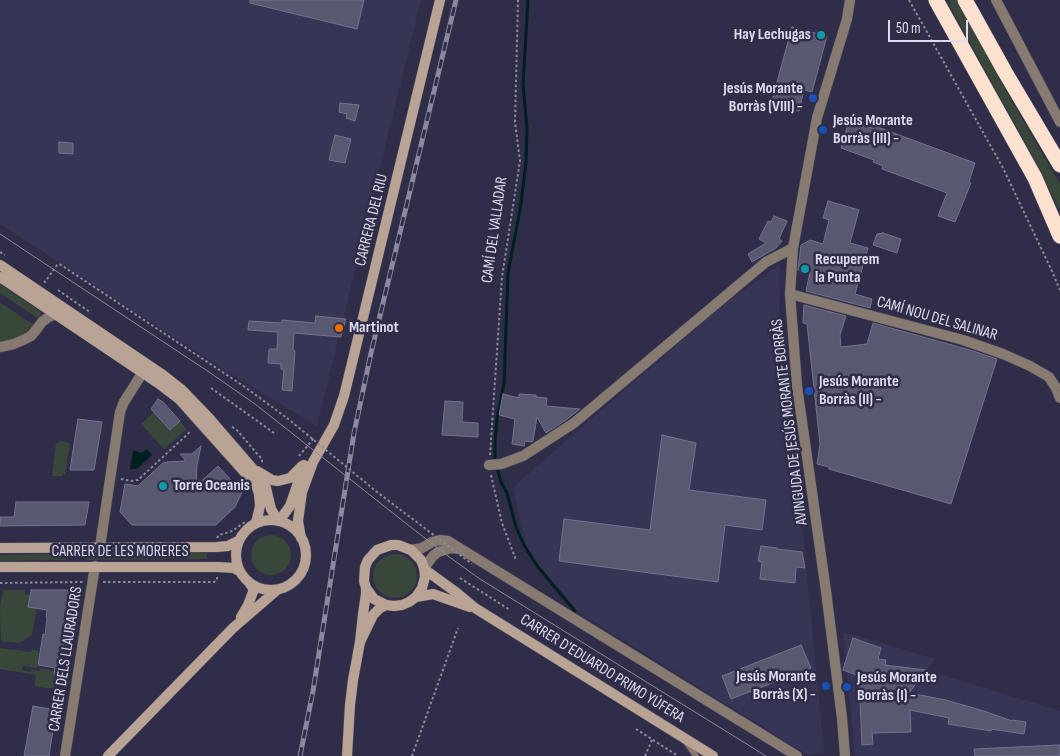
<!DOCTYPE html>
<html>
<head>
<meta charset="utf-8">
<style>
	body { margin:0 }
	#map { position:relative; width:1060px; height:756px; overflow:hidden; background:#2f2d48; font-family:"Sofia Sans Condensed",sans-serif }
	canvas { display:block }
	.scale { position:absolute; left:888px; top:20px; width:80px; height:22px; box-sizing:border-box; border:2px solid #dcdcee; border-top:0; padding-left:6px; font-size:15px; line-height:18px; white-space:nowrap; color:#dcdcee; -webkit-text-stroke:4px #2f2d48; paint-order:stroke }
</style>
</head>
<body>
<div id="map">
<canvas width="1060" height="756"></canvas>
<div class="scale">50 m</div>
</div>
<script>
const c = document.querySelector('canvas').getContext('2d');
c.lineJoin = 'round';
function fill(path, color) { c.fillStyle = color; c.fill(path, 'evenodd'); }
const toPath = rows => new Path2D(rows.map(r => 'M' + r).join(''));
function stroke(path, color, width, dash) { c.strokeStyle = color; c.lineWidth = width; c.lineCap = dash ? 'butt' : 'round'; c.setLineDash(dash || []); c.stroke(path); }
function label(font, color, halo, rows, align = 'center') {
  c.font = font + ' "Sofia Sans Condensed",sans-serif'; c.lineWidth = 5; c.setLineDash([]); c.textBaseline = 'middle'; c.strokeStyle = halo; c.fillStyle = color; for (const [text, x, y, turn = 0] of rows) {
    c.save(); c.translate(x, y); c.rotate((+turn || 0) * Math.PI / 180); c.textAlign = isNaN(turn) ? turn : align; if (halo) c.strokeText(text, 0, 0); c.fillText(text, 0, 0); c.restore();
  }
}
fill(toPath([
	[0,0,421,0,317,426,228,372,0,224],
	[780,264,778,368,801,514,824,752,808,755,578,612,527,551,513,487,723,305],
	[843,632,935,659,926,670,1060,711,1060,756,855,756]
]), '#373556');
fill(toPath([
	[949,0,957,0,1006,91,1060,184,1060,211,1032,155,948,3],
	[0,284,40,311,41,315,39,319,0,293],
	[0,303,1,303,34,325,28,331,18,337,12,339,0,342],
	[154,412,180,421,187,429,164,449,141,424],
	[59,441,70,443,65,474,63,474,63,476,52,476,56,443,59,443],
	'251 555a20 20 0 1 1 40 0a20 20 0 1 1-40 0Z',
	[207,553,207,559,86,560,86,554],
	[67,554,67,560,0,561,0,555],
	'373 576a22 22 0 1 1 44 0a22 22 0 1 1-44 0Z',
	[3,590,25,590,25,594,30,595,28,607,37,606,32,635,20,643,1,641,0,608],
	[0,648,30,652,33,650,39,651,37,668,23,666,22,670,30,672,31,670,39,671,40,668,55,671,54,675,63,677,60,690,34,686,36,675,0,669]
]), '#39463a');
fill(toPath([
	[147,449,152,455,138,468,135,469,130,469,133,450,141,453]
]), '#001f21');
stroke(toPath([
	[495,459,495,442,497,418,504,384,508,272,520,210,526,163,527,128,523,84,528,0],
	[497,468,501,482,507,493,516,527,524,545,538,567,575,611]
]), '#001f21', 3);
const building = toPath([
	[250,0,364,0,357,29,250,3,250,0],
	[792,27,827,36,812,92,804,90,799,111,771,104,792,27],
	[340,103,359,105,355,121,346,118,347,114,339,112,340,103],
	[849,121,871,128,872,125,975,163,969,182,971,183,955,222,938,216,947,193,882,169,883,166,873,162,874,160,841,148,849,121],
	[335,135,351,139,345,163,329,160,335,135],
	[59,142,73,143,73,154,59,153,59,142],
	[828,201,859,210,850,243,868,248,855,294,872,299,870,308,806,291,810,272,798,270,801,245,810,240,823,244,829,220,823,218,828,201],
	[774,216,787,221,779,239,782,241,776,248,752,262,748,254,766,243,759,239,768,221,771,222,774,216],
	[883,233,901,239,897,253,873,245,877,234,883,233],
	[804,305,846,316,840,335,841,347,867,344,873,323,970,350,997,359,951,504,829,469,829,467,817,464,820,444,807,324,803,323,804,305],
	[316,316,346,319,341,337,294,333,293,350,295,351,292,391,282,390,284,369,281,369,281,364,268,363,269,349,277,349,278,332,248,330,249,321,282,323,282,320,315,323,316,316],
	[503,394,519,398,519,394,536,395,536,397,547,398,546,406,580,409,566,420,546,433,537,417,533,441,531,442,525,441,524,446,512,444,515,419,499,415,503,394],
	[158,399,163,402,180,421,170,430,151,409,158,399],
	[445,401,463,402,462,422,478,423,478,437,442,435,445,401],
	[78,419,102,422,94,470,70,470,78,419],
	[662,435,696,443,689,490,766,500,762,530,725,525,718,582,559,561,564,519,650,530,662,435],
	[201,446,197,465,196,486,218,466,242,492,235,507,216,525,132,525,120,512,125,484,138,486,163,463,167,462,186,461,180,454,192,454,201,446],
	[16,502,89,502,85,525,0,526,0,517,14,517,16,502],
	[761,546,777,548,777,549,802,552,805,568,796,567,795,583,760,579,762,562,758,561,761,546],
	[31,590,78,590,73,622,71,621,69,638,70,639,65,670,64,669,63,677,54,675,55,668,38,665,43,634,45,635,47,618,46,617,47,610,28,607,31,590],
	[853,638,881,648,878,659,886,660,885,665,926,670,909,693,946,700,987,712,1012,721,1012,720,1026,722,1024,734,991,729,991,731,948,724,949,718,910,710,911,732,872,733,873,744,862,745,859,676,843,670,843,669,853,638],
	[801,645,811,668,731,699,722,676,801,645],
	[33,706,56,710,49,756,24,756,33,706],
	[1060,745,1060,756,975,756,974,749,1060,745]
]);
fill(building, '#595871');
stroke(building, '#737291', 1);
const lane = toPath([
	[686,742,696,756]
]);
const street = toPath([
	[996,0,1060,122],
	[790,294,963,340,1003,354,1030,366,1049,377,1056,388,1060,398],
	[0,347,14,344,23,340,31,336,36,330,42,322,47,318,56,314],
	[489,465,501,464,523,456,574,423,766,262,793,248],
	[100,547,120,412,124,402,143,372],
	[411,550,422,548,432,542,440,540,448,541,797,756],
	[424,568,433,556,438,552,451,548,461,549],
	[65,756,95,566],
	[845,756,842,718,826,591,797,386,790,294,793,248,817,118,847,19,850,0]
]);
const secondary = toPath([
	[0,265,163,375,182,390,209,418,253,469,266,488,271,509,278,521],
	[0,277,158,383,179,399,256,485,259,494,260,506,257,519,255,524],
	[257,471,272,480,278,481,290,478,302,466],
	'236 555a35 35 0 1 1 70 0a35 35 0 1 1-70 0Z',
	[279,521,290,506,304,465],
	[301,538,298,521,302,492,313,462,334,425,344,396,440,0],
	[0,548,217,547,228,546,238,541],
	[0,567,218,567,234,568,239,571],
	[424,569,457,593,475,608,713,756],
	[416,597,433,594,470,607],
	[241,617,248,605,253,592,253,588,250,584],
	[360,642,373,615,380,608,386,605,394,606,402,605,409,602,416,597,422,588,425,577,424,568,421,560,411,550,398,545,391,545,377,550,368,560,365,567,364,581,366,588,374,599,386,605],
	[108,756,233,628,277,590],
	[347,756,350,705,353,680,360,642,363,614,366,594,366,588]
]);
const highway = toPath([
	[936,0,1035,178,1060,236],
	[965,0,1005,72,1060,165]
]);
stroke(lane, '#4b4963', 7);
stroke(street, '#4b4963', 11);
stroke(secondary, '#4b4963', 11);
stroke(highway, '#4b4963', 16);
stroke(toPath([
	[909,0,1003,168,1051,269,1060,290],
	[0,252,5,255],
	[44,281,45,282,57,265,59,264,61,265,245,387,287,418],
	[58,290,91,313],
	[211,388,274,433],
	[232,427,236,429,259,456,262,459,262,463],
	[490,455,502,277,520,161,515,122,518,0],
	[299,456,314,438],
	[491,475,502,523,516,560],
	[121,479,131,481,138,480,191,431],
	[217,538,219,535,232,531,245,522],
	[460,578,510,610],
	[103,582,214,582,217,580,217,577],
	[0,583,83,582],
	[636,729,678,756],
	[412,756,458,628],
	[645,756,652,740]
]), '#8b8aa0', 2, [2.5, 2.5]);
stroke(lane, '#877a71', 5.5);
stroke(street, '#877a71', 10);
stroke(secondary, '#b8a394', 10);
stroke(highway, '#fbe1ce', 15);
stroke(toPath([
	[0,234,209,372,255,404,408,525,448,556,480,579,766,756]
]), '#89899f', 1);
const rail = toPath([
	[300,756,313,691,354,433,371,353,456,0]
]);
stroke(rail, '#89899f', 5);
stroke(rail, '#2f2d48', 3, [9]);
stroke(toPath([
	[287,418,377,492,472,564]
]), '#8b8aa0', 2, [2.5, 2.5]);
for (const [x, y, r, color] of [
	[821,35,5,"#0f9aa8"],
	[813,98,5,"#1a4fb4"],
	[823,130,5,"#1a4fb4"],
	[805,269,5,"#0f9aa8"],
	[339,328,5,"#e8710a"],
	[809,391,5,"#1a4fb4"],
	[163,486,5,"#0f9aa8"],
	[826,686,5,"#1a4fb4"],
	[847,687,5,"#1a4fb4"]
]) { const dot = new Path2D(); dot.arc(x, y, r, 0, 2 * Math.PI); c.fillStyle = color; c.fill(dot); stroke(dot, '#2f2d48', 2); }
label('bold 16px', '#dcdcee', '#2f2d48', [
	["Hay Lechugas",811,35,"right"],
	["Jesús Morante",803,89,"right"],
	["Borràs (VIII) -",803,107,"right"],
	["Jesús Morante",833,121],
	["Borràs (III) -",833,139],
	["Recuperem",815,260],
	["la Punta",815,278],
	["Martinot",349,328],
	["Jesús Morante",819,382],
	["Borràs (II) -",819,400],
	["Torre Oceanis",173,486],
	["Jesús Morante",816,677,"right"],
	["Borràs (X) -",816,695,"right"],
	["Jesús Morante",857,678],
	["Borràs (I) -",857,696]
], 'left');
label('16px', '#dcdcee', '#2f2d48', [
	["CARRERA DEL RIU",372,220,-76],
	["CAMÍ DEL VALLADAR",495,230,-82],
	["CAMÍ NOU DEL SALINAR",937,319,16],
	["AVINGUDA DE JESÚS MORANTE BORRÀS",790,422,-97],
	["CARRER DE LES MORERES",120,552],
	["CARRER DELS LLAURADORS",66,659,-81],
	["CARRER D'EDUARDO PRIMO YÚFERA",602,669,32]
]);
</script>
</body>
</html>
